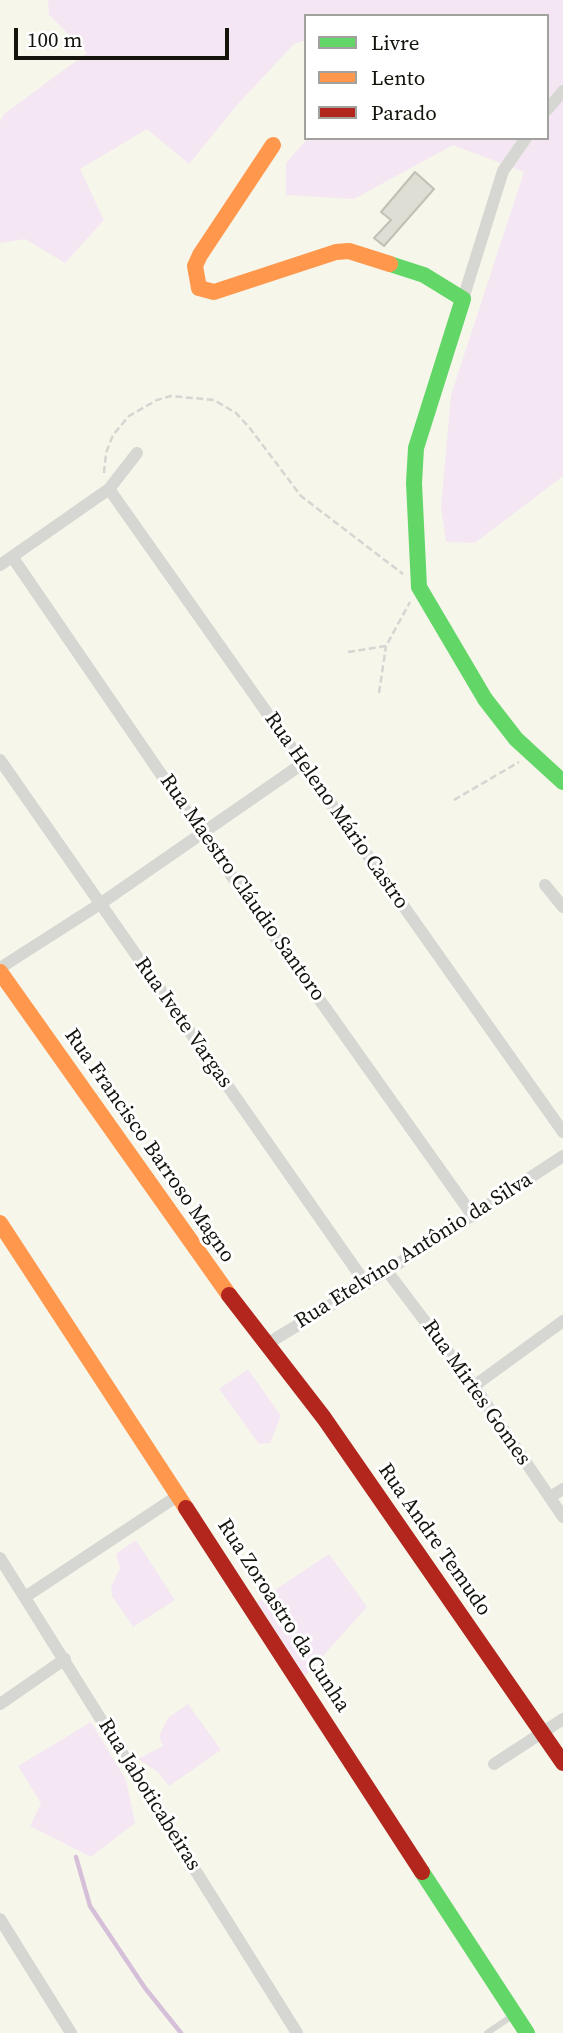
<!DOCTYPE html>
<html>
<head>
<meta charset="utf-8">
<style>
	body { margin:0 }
	#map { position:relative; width:563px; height:2033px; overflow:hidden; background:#f6f6eb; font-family:"Source Serif 4",serif }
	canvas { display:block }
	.legend { position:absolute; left:304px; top:14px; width:245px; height:126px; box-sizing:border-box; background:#fff; border:2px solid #a1a19e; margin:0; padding:9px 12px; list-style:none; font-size:21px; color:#14140d }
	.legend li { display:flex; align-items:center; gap:14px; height:35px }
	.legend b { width:35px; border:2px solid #a1a19e }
	.scale { position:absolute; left:14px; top:28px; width:215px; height:32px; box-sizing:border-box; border:4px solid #14140d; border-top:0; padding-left:9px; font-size:21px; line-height:24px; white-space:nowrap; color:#14140d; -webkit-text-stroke:5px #fff; paint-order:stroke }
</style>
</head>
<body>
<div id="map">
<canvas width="563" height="2033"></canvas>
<ul class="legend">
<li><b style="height:9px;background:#63d668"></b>Livre</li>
<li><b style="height:9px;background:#ff974d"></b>Lento</li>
<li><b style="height:9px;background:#b3261e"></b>Parado</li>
</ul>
<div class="scale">100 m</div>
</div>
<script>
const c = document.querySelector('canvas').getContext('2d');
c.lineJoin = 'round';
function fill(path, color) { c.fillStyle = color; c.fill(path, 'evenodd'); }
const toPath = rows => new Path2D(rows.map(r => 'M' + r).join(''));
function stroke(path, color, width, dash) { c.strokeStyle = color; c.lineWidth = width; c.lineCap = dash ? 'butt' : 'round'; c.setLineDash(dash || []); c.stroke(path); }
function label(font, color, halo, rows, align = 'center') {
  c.font = font + ' "Source Serif 4",serif'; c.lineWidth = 6; c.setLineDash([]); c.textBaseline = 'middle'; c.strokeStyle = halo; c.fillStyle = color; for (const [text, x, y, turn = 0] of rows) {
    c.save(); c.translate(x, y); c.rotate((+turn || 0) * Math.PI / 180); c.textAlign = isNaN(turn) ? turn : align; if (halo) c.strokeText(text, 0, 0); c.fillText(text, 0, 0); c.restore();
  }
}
fill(toPath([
	[48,0,563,0,563,476,475,543,446,542,441,507,451,395,524,172,453,145,354,199,286,195,286,163,308,138,547,138,547,16,306,16,306,40,294,44,237,105,189,164,147,129,80,169,104,220,65,263,25,239,0,243,0,122,4,114,87,53,49,15],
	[248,1369,281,1416,270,1443,259,1444,219,1389],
	[136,1540,175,1600,133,1627,112,1596,111,1587,120,1568,116,1554],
	[329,1554,367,1607,305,1676,257,1602],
	[188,1704,221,1750,169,1786,158,1772,138,1759,163,1746,159,1736,168,1718],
	[91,1722,126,1780,135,1823,91,1857,30,1826,41,1803,18,1766]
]), '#f4e7f3');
stroke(toPath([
	[76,1857,90,1906,145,1988,181,2033]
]), '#d6bfd8', 4.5);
const building = toPath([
	[415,172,434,189,384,246,374,238,391,220,381,212,415,172]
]);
fill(building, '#deded5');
stroke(building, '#c0c0b6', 2);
stroke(toPath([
	[104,473,106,453,113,435,129,416,157,400,171,396,214,400,236,413,249,427,301,496,403,574],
	[348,652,386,646,410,602],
	[379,693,386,646],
	[454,800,519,762]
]), '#d5d5d2', 2.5, [7, 3.5]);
stroke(toPath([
	[487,2033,515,2014]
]), '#d6d6d2', 6);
stroke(toPath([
	[547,110,563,91],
	[463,299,503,171,526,138],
	[109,489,563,1132],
	[13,558,202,834,473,1216],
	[0,565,109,489,137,453],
	[0,760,366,1284],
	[545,885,563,907],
	[0,968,100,904,302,764],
	[387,1271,474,1386,563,1517],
	[265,1345,387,1271,563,1156],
	[474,1386,563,1321],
	[550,1497,563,1489],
	[0,1558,297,2033],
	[25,1597,179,1495],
	[0,1704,65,1659],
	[494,1764,563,1719],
	[0,1919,71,2033]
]), '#d6d6d2', 12);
stroke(toPath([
	[390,264,424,275,463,299,416,448,414,483,419,587,485,699,516,739,563,782],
	[422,1872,527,2033]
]), '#63d668', 16);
stroke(toPath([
	[273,145,200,255,195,266,199,288,214,292,336,252,349,251,390,264],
	[0,972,229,1295],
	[0,1223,186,1508]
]), '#ff974d', 16);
stroke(toPath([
	[229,1295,324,1418,563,1763],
	[186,1508,422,1872]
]), '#b3261e', 16);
label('21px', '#14140d', '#fff', [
	["Rua Heleno Mário Castro",336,811,55],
	["Rua Maestro Cláudio Santoro",242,888,55],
	["Rua Ivete Vargas",183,1023,55],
	["Rua Francisco Barroso Magno",149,1146,55],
	["Rua Etelvino Antônio da Silva",414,1251,-32],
	["Rua Mirtes Gomes",476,1393,55],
	["Rua Andre Temudo",434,1540,55],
	["Rua Zoroastro da Cunha",283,1616,57],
	["Rua Jaboticabeiras",149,1795,58]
]);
</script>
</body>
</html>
